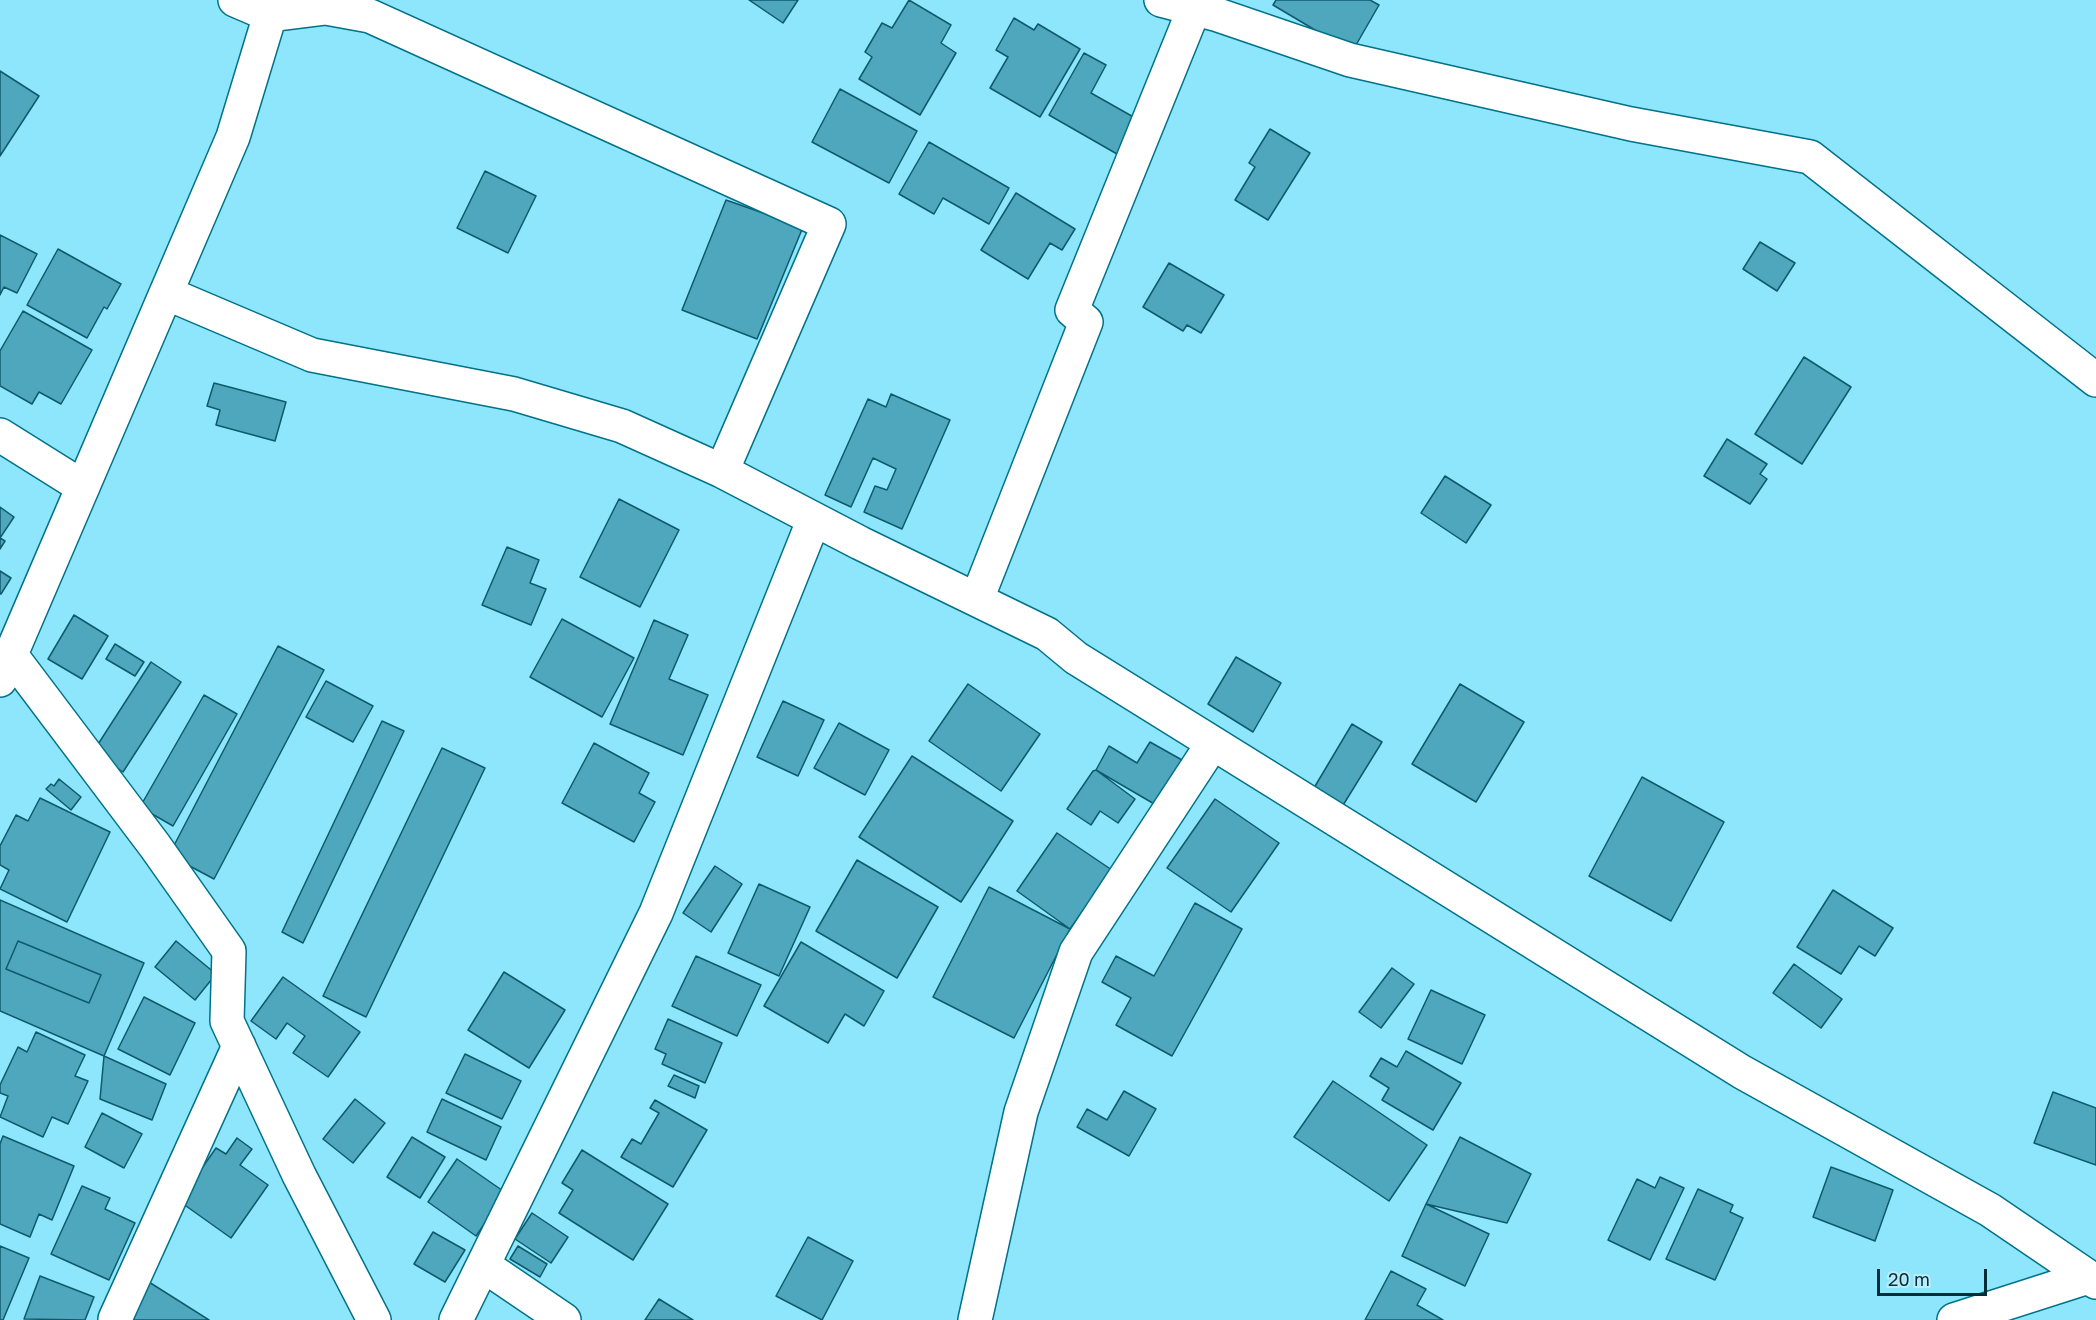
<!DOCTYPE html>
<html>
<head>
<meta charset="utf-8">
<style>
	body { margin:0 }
	#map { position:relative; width:2096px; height:1320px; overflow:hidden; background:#8ee6fd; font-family:"Golos Text",sans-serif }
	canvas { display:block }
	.scale { position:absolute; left:1877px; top:1269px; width:110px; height:27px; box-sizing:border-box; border:3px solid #052d36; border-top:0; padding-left:8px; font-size:18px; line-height:21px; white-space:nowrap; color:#052d36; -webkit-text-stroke:4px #bbedfb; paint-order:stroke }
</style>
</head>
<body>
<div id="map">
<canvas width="2096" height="1320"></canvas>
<div class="scale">20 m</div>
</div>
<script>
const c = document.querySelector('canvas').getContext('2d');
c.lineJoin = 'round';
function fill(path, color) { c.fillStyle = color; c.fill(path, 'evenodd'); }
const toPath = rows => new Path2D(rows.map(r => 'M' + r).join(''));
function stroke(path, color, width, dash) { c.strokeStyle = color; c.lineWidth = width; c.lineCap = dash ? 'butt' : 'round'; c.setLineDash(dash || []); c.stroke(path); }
const building = toPath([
	[749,0,798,0,783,23,749,0],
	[909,0,951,25,941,43,956,53,920,115,859,79,872,57,865,52,882,23,892,28,909,0],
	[1276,0,1370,0,1379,5,1352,52,1273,5,1276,0],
	[1014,18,1034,30,1038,24,1080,49,1040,117,990,88,1008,57,996,50,1014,18],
	[1084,53,1106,65,1091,93,1137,119,1117,154,1049,115,1084,53],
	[0,71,39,96,0,156,0,71],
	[840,89,917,131,889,183,812,142,840,89],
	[1270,129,1310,153,1268,220,1235,200,1255,167,1249,163,1270,129],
	[929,142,1009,188,989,224,943,198,934,214,899,194,929,142],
	[485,171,536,196,508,253,457,228,485,171],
	[1016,193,1075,229,1062,250,1050,243,1028,279,981,250,1016,193],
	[726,200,803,227,757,339,682,310,726,200],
	[0,235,37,254,17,293,4,287,0,295,0,235],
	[1760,242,1795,263,1777,291,1743,269,1760,242],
	[58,249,121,284,107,309,104,307,87,338,27,305,58,249],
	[1169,263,1224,295,1201,333,1187,325,1183,331,1143,307,1169,263],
	[23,311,92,350,61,404,39,392,32,404,0,386,0,351,23,311],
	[1804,357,1851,387,1802,464,1755,434,1804,357],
	[214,383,286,402,275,441,216,425,220,410,207,406,214,383],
	[891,394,950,420,902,529,864,512,875,486,887,490,896,469,873,458,851,507,825,495,868,399,886,407,891,394],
	[1727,439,1767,464,1760,474,1767,479,1750,504,1704,476,1727,439],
	[1445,476,1491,505,1466,543,1421,513,1445,476],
	[619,499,679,530,640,607,580,577,619,499],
	[0,507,14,517,0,538,5,541,0,549,0,507],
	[507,547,539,560,530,583,546,589,531,625,482,605,507,547],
	[0,571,11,578,1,594,0,594,0,571],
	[74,615,108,636,82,679,48,659,74,615],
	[562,619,634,658,602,717,530,677,562,619],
	[654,620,688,635,669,679,708,695,683,755,610,724,654,620],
	[115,644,144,662,135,676,106,659,115,644],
	[278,646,324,670,214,879,169,855,278,646],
	[1236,657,1281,683,1253,732,1208,704,1236,657],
	[151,662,181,682,123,772,93,752,151,662],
	[326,681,373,706,353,742,306,717,326,681],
	[968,684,1040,734,1001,791,929,741,968,684],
	[1460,684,1524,722,1476,802,1412,764,1460,684],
	[204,695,237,714,173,826,140,807,204,695],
	[783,701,824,720,798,776,757,757,783,701],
	[382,721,404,731,303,943,282,932,382,721],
	[839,723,889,750,865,795,814,768,839,723],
	[1352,724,1382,742,1337,815,1308,798,1352,724],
	[1150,742,1182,760,1156,805,1096,770,1109,746,1137,763,1150,742],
	[594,743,649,773,639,793,655,802,634,842,562,803,594,743],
	[442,748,485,768,366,1017,323,996,442,748],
	[912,756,1013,821,961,902,859,837,912,756],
	[1096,770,1135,799,1118,823,1100,811,1091,825,1067,809,1093,771,1096,770],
	[1642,777,1724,822,1671,921,1589,876,1642,777],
	[59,779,81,797,71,810,46,789,51,784,54,786,59,779],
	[40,798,110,832,67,922,0,889,9,870,0,865,0,846,16,815,28,821,40,798],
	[1215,799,1279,843,1231,912,1167,868,1215,799],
	[1057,833,1112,870,1070,929,1017,891,1057,833],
	[857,860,938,907,897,978,816,931,857,860],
	[715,866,742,884,711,932,683,913,715,866],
	[759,884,810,907,779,976,728,953,759,884],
	[989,887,1070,929,1014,1038,933,997,989,887],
	[1833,890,1893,928,1875,956,1859,946,1841,974,1797,947,1833,890],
	[0,900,144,963,104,1056,0,1011,0,900],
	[18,941,101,975,89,1003,6,969,18,941],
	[1195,903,1242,929,1172,1056,1116,1025,1131,998,1102,982,1116,956,1154,976,1195,903],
	[18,941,101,975,89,1003,6,969,18,941],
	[176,941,216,974,195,1000,155,967,176,941],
	[801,942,884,991,864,1026,845,1014,828,1043,764,1006,801,942],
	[696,956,761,985,737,1036,672,1006,696,956],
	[1794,964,1842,999,1821,1028,1773,993,1794,964],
	[1392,968,1414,984,1381,1028,1359,1012,1392,968],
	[504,972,565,1010,529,1068,468,1030,504,972],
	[283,977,360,1032,328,1077,293,1053,305,1036,287,1023,276,1039,251,1021,283,977],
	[1431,990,1485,1015,1462,1064,1408,1039,1431,990],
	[144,997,195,1023,170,1075,118,1049,144,997],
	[668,1019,722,1043,705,1083,662,1064,666,1054,655,1049,668,1019],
	[36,1032,85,1055,75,1076,88,1081,68,1124,52,1117,43,1137,0,1117,8,1096,0,1093,0,1085,18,1047,27,1052,36,1032],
	[1406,1051,1461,1083,1433,1130,1382,1100,1389,1088,1370,1076,1381,1058,1397,1067,1406,1051],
	[465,1054,521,1081,502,1119,446,1093,465,1054],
	[104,1056,166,1084,152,1120,100,1099,104,1056],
	[674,1075,699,1086,695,1098,668,1086,674,1075],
	[1333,1081,1427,1145,1389,1201,1294,1137,1333,1081],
	[1124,1091,1156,1109,1129,1156,1077,1127,1087,1109,1107,1120,1124,1091],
	[2053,1092,2096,1108,2096,1165,2034,1143,2053,1092],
	[355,1099,385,1123,353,1163,323,1139,355,1099],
	[442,1099,501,1127,486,1160,427,1132,442,1099],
	[655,1100,707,1130,673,1187,621,1157,632,1139,641,1144,659,1113,650,1108,655,1100],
	[102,1113,142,1134,124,1168,85,1147,102,1113],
	[3,1136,74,1166,52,1220,39,1214,30,1237,0,1224,0,1144,3,1136],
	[412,1137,445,1157,420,1198,387,1177,412,1137],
	[1460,1137,1531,1174,1507,1223,1426,1204,1460,1137],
	[237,1138,252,1149,240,1165,268,1185,231,1238,179,1201,216,1148,226,1154,237,1138],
	[582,1150,668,1204,633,1260,559,1213,573,1190,562,1183,582,1150],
	[457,1159,506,1193,476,1236,428,1202,457,1159],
	[1831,1167,1893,1190,1875,1241,1813,1217,1831,1167],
	[1660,1177,1684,1188,1650,1260,1608,1240,1637,1179,1655,1188,1660,1177],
	[82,1186,110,1198,105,1209,135,1223,109,1280,51,1254,82,1186],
	[1698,1189,1733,1205,1730,1212,1743,1218,1715,1280,1666,1259,1698,1189],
	[1426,1204,1489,1234,1465,1286,1402,1256,1426,1204],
	[532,1213,568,1237,551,1263,515,1239,532,1213],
	[433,1232,465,1250,445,1282,414,1264,433,1232],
	[808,1237,853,1261,822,1320,776,1296,808,1237],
	[0,1246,29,1258,3,1320,0,1320,0,1246],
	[518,1246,547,1264,540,1277,510,1259,518,1246],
	[1391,1271,1426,1289,1417,1305,1443,1320,1365,1320,1391,1271],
	[40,1276,94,1297,85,1320,24,1319,40,1276],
	[141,1277,209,1320,115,1320,141,1277],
	[659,1299,693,1320,645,1320,659,1299]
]);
fill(building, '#4ea7bd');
stroke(building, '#0e5a6b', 1.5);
const minor = toPath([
	[235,0,270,15],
	[1161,0,1215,14,1350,60,1631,124,1810,157,2096,380],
	[166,293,312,355,514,394,622,426,722,471,860,543,1047,634,1076,658,1742,1072,1990,1210,2096,1282],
	[0,435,83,487],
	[977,599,1086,322,1072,310,1194,9],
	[11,655,155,846,229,951,227,1021,299,1175,374,1320],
	[0,680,233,137,270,15,326,8,370,16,829,224,722,471],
	[483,1265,564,1320],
	[115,1319,239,1046],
	[456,1320,656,913,814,519],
	[975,1320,1021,1112,1076,952,1213,743],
	[1954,1320,2088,1277]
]);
stroke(minor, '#017288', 36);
stroke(minor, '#fff', 33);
</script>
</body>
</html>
